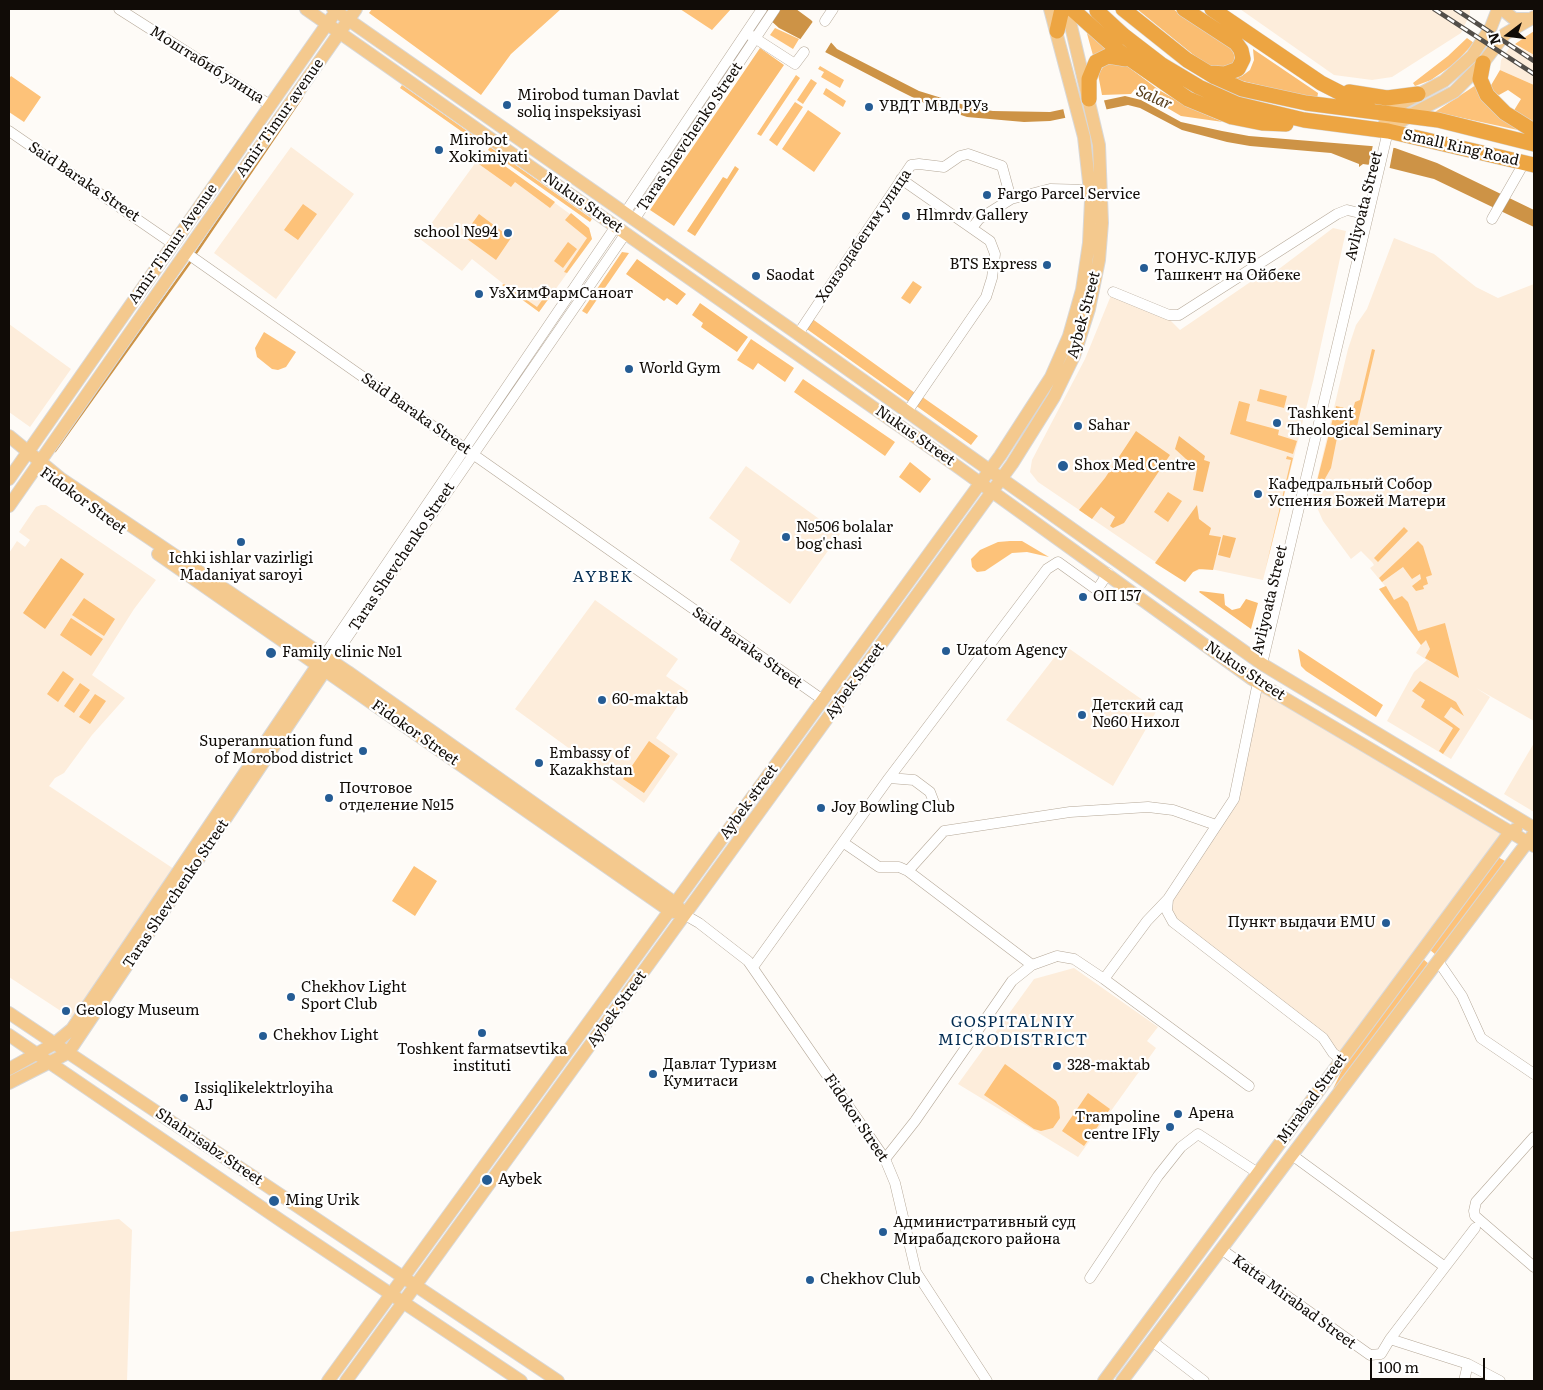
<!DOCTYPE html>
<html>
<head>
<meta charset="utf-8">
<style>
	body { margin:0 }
	#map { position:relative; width:1543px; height:1390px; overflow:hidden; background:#fefbf7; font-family:Literata,serif }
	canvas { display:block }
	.frame { position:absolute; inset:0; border:10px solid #110c07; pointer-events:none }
	.north { position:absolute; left:1483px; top:10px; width:50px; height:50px; -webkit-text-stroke:4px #fff; paint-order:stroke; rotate:255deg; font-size:14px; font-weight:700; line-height:20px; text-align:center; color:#110c07 }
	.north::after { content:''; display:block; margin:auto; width:18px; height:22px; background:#110c07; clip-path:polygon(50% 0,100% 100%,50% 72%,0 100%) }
	.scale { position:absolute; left:1370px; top:1358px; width:115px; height:22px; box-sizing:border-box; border:2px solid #110c07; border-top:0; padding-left:6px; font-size:15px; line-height:18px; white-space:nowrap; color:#110c07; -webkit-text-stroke:4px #fff; paint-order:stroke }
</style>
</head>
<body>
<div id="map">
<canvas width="1543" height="1390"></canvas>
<div class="frame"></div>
<div class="north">N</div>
<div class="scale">100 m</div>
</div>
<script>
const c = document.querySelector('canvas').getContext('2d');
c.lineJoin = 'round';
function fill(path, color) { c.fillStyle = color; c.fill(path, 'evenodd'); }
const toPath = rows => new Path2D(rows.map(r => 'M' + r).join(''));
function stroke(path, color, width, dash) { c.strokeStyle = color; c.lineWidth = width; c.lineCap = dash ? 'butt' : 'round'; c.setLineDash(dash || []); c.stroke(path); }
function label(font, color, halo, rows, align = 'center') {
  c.font = font + ' Literata,serif'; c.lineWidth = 4.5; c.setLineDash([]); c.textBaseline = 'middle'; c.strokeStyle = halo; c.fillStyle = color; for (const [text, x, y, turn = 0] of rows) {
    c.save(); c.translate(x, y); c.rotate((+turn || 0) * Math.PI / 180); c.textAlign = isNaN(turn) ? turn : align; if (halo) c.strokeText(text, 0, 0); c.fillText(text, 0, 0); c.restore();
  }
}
fill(toPath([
	[1240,9,1470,9,1470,14,1461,33,1392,77,1372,80,1334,75],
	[1512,44,1534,55,1534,85,1500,70,1501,60],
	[291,147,354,194,276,299,214,253],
	[484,151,589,228,592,239,539,312,472,259,462,271,420,239],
	[1333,228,1346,231,1313,381,1263,580,1206,568,1193,572,1185,582,1038,482,1030,472,1032,460,1085,359,1112,293,1164,314,1180,330,1265,272,1271,275],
	[1394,238,1434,254,1476,287,1498,298,1534,284,1534,721,1476,688,1490,697,1451,759,1387,721,1414,672,1427,660,1416,653,1421,645,1379,589,1385,586,1370,568,1374,565,1372,562,1361,551,1351,559,1323,521,1316,505,1311,504,1348,349,1356,325,1367,309],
	[9,324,71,369,30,427,9,412],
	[746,466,840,534,790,604,730,560,740,541,709,518],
	[41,505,46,505,156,580,134,609,92,675,125,698,92,735,64,773,55,778,49,786,174,869,73,1019,9,977,9,553,17,541,25,547,30,540,19,532,36,507],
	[595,600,678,659,666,676,688,691,656,738,678,754,644,803,515,709],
	[1064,645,1157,710,1113,786,1006,720],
	[1258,682,1510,832,1342,1060,1329,1044,1173,922,1167,905,1226,813],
	[1534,743,1534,812,1504,794],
	[1074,968,1158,1027,1147,1041,1156,1048,1078,1157,958,1084,1034,979],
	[119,1219,132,1230,127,1381,9,1381,9,1232]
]), '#fdeddb');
fill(toPath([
	[372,9,561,9,511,54,481,95,369,13],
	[680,9,731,9,712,30],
	[775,28,799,39,793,49,770,35],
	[1086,30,1105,49,1094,59],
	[1534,31,1534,55,1515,44],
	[1467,38,1474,43,1454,64,1431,80,1415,86,1413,83,1448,56],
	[820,66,844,80,840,88,821,77,824,72,818,69],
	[796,75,800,78,761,136,757,134],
	[11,76,41,97,24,122,9,112,9,79],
	[811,79,817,83,803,104,797,100],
	[402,85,480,140,478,143,400,88],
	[1476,85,1527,132,1435,112],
	[826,88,846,101,843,107,823,94],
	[795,102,803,107,777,146,769,140],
	[808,110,841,133,814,172,782,149],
	[490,147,592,219,590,222,488,150],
	[484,151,555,202,550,208,515,182,511,187,476,162],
	[303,204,317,214,298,240,284,230],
	[571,213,589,228,592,239,567,273,564,272,587,238,565,220],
	[479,214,511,238,496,260,463,236],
	[568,242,577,249,563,268,554,261],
	[622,252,629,253,587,314,582,311],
	[913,281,922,287,910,304,901,298],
	[504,284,537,307,551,288,555,290,539,312,502,285],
	[811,318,915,393,909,402,804,327],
	[264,332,296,352,286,367,278,370,272,369,257,357,255,348],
	[751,339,794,368,785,382,758,363,753,370,737,360],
	[1372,349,1375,350,1355,435,1347,433,1355,402,1360,400],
	[803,379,895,442,885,456,794,392],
	[1260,389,1287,396,1284,408,1257,401],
	[921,396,978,436,971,445,915,405],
	[1239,401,1250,404,1246,421,1279,430,1278,435,1297,441,1293,454,1230,434],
	[1336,406,1349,409,1343,436,1337,438,1331,468,1317,493,1314,493],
	[1287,456,1293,458,1265,571,1291,460,1286,459],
	[910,462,931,479,920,493,899,477],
	[1168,492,1182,501,1168,522,1154,512],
	[1404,527,1408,531,1378,562,1374,558],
	[1010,541,1022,541,1049,557,1027,552,1012,553,985,571,977,572,972,567,971,559,980,550,998,542],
	[1418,541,1423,546,1432,575,1426,577,1428,584,1423,586,1424,589,1416,591,1412,586,1421,579,1420,574,1412,579,1403,567,1382,582,1379,578],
	[1386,586,1394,600,1402,596,1408,602,1418,631,1445,623,1459,678,1425,658,1430,649,1426,640,1421,645,1379,589],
	[84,598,115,619,104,636,72,615],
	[71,618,103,639,91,656,60,635],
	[1298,649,1383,705,1376,717,1306,671,1301,666],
	[63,671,74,679,58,702,47,694],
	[1420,681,1456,702,1464,716,1451,707,1444,717,1460,729,1443,754,1439,751,1453,728,1421,707,1425,700,1412,691],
	[80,683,90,690,74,713,64,706],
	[95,694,106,701,90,724,79,717],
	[649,741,670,756,644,793,623,779],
	[1498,857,1505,861,1436,955,1430,950],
	[414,866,437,881,415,916,392,901],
	[1423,959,1429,964,1349,1073,1333,1089,1343,1068],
	[1005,1064,1056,1101,1059,1107,1060,1118,1053,1128,1041,1131,1034,1129,984,1095],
	[1088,1093,1110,1109,1084,1146,1062,1131]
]), '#fdc279');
fill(toPath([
	[1137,9,1173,9,1233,50,1236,64,1226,70,1206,65],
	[760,48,784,65,674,226,650,210],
	[1253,49,1318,93,1317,99,1234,79,1242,76,1250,70,1254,60],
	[1107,62,1123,63,1159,90,1188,107,1223,122,1181,116,1135,89,1131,94,1102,95,1098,74],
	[1500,70,1534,85,1534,123,1513,112,1521,99,1508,90,1499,95,1494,93,1490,87],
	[735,166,739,169,695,236,687,231,723,177,727,179],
	[637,259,686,294,677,305,667,298,664,301,626,274],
	[700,303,748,337,737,352,701,327,703,323,692,315],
	[1136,431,1170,455,1124,523,1113,528,1110,526,1115,517,1101,507,1092,519,1079,510,1105,478],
	[1179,436,1205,456,1204,460,1210,462,1203,492,1193,490,1197,469,1175,449],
	[1197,505,1199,519,1211,528,1209,535,1221,537,1213,570,1199,569,1193,572,1185,582,1155,563],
	[1223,535,1236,538,1230,558,1218,555],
	[61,558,84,574,45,629,23,613],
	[1200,591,1224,594,1225,605,1232,610,1240,608,1246,599,1258,603,1251,629,1199,592]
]), '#fabd71');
fill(toPath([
	[758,9,796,9,811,20,837,49,919,91,974,108,993,111,1050,112,1125,96,1141,100,1181,122,1222,131,1249,136,1395,148,1437,163,1534,210,1534,227,1434,179,1390,168,1363,164,1359,167,1359,164,1331,153,1250,146,1227,142,1182,130,1140,108,1128,105,1050,121,1024,122,967,117,922,102,896,89,779,28]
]), '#cd9346');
fill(toPath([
	[814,20,832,41,824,54,799,41],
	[1103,97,1107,111,1066,121,1063,108],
	[1373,145,1394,145,1389,171,1368,168]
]), '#fefbf7');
stroke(toPath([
	[194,256,302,97],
	[55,451,191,261]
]), '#cd9346', 2.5);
const minor = toPath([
	[119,9,270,105],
	[825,21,833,9],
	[750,35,795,64,804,52],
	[9,131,173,244],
	[901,179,990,241,995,254,992,278,986,297,907,412],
	[625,213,762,9],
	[1492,219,1524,163],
	[634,220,775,9],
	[972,228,979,219,1011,199],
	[185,252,823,700],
	[1113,292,1169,315,1179,315,1337,214,1347,210,1368,215],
	[798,334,911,165,919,164,944,167,960,156,968,154,1002,166,1011,199,1050,189,1091,190],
	[324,656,616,226],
	[331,661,626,233],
	[1262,664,1388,131],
	[1258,682,1234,799,1168,899,1167,911,1173,922,1323,1038,1333,1053,1342,1060],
	[889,778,914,780,930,792,935,805],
	[844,843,879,867,899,867,908,871,1032,965],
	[908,871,944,831,1070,812,1148,807,1173,810,1216,825],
	[685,915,699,923,748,961,885,1159,895,1183,916,1272,987,1381],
	[1438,961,1462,996,1481,1038,1534,1074],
	[753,967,889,778,1047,569,1058,562,1097,590,1108,573],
	[1104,979,1147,921,1168,899],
	[1534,1137,1476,1202,1474,1211,1475,1216,1534,1267],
	[1292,1155,1445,1267,1475,1228],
	[885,1159,915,1121,1012,981,1032,965,1057,956,1074,959,1104,979,1249,1086],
	[1221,1249,1370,1355,1381,1354,1390,1339,1468,1364,1500,1381],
	[1090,1278,1158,1176,1181,1147,1198,1134,1258,1173],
	[1390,1339,1445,1267],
	[1152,1341,1204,1381],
	[1464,1381,1468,1364]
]);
const major = toPath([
	[306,9,958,467,1252,679,1534,846],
	[333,9,798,334,1262,664,1534,828],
	[1502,9,1514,19,1528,19],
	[1382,130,1389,113,1395,107,1444,81,1472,56,1491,27,1498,9],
	[1388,131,1410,115,1454,92,1483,63,1505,34,1534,17],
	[9,436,60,478,348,672,675,903,680,909],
	[9,479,332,17],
	[9,506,356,9],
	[158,554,670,911,678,913],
	[9,1013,558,1381],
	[9,1035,283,1222,521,1381],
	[9,1069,54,1044,72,1029,321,660],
	[9,1083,68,1053,330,663],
	[328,1381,1000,456,1051,377,1069,336,1082,290,1089,243,1091,200,1084,137,1050,9],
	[346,1381,1012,464,1054,397,1074,356,1089,309,1099,260,1102,223,1099,145,1067,9],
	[1104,1381,1510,832,1516,829],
	[1122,1381,1532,836]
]);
const highway = toPath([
	[1072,9,1120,52,1188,99,1232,117,1262,123,1286,124],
	[1123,9,1187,60,1215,77,1242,89,1306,103,1438,120,1534,144],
	[1184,9,1236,43,1241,50,1243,59,1238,69,1225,74,1210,73],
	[1212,9,1321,83,1368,107],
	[1097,11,1123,35,1162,65,1199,87,1237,104,1304,120,1388,131,1534,165],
	[1057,31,1062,9],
	[1483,63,1480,79,1487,95,1505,113,1534,131],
	[1349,92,1387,98,1418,94],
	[1089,99,1089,79,1096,62,1108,56,1126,59]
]);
stroke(minor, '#b5a898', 11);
stroke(major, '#d9d8d7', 14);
stroke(highway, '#d9d8d7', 16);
stroke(minor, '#fff', 10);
stroke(major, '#f4c98e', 12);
stroke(highway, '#eda542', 15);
const rail = toPath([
	[1434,9,1534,74],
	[1455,9,1534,61]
]);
stroke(rail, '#524e49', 4.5);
stroke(rail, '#fff', 2.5, [8]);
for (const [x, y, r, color] of [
	[507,105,5,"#255c94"],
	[869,107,5,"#255c94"],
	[439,150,5,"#255c94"],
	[987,195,5,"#255c94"],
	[906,216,5,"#255c94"],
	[508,233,5,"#255c94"],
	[1047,265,5,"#255c94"],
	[1144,268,5,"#255c94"],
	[756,276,5,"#255c94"],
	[479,294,5,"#255c94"],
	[629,369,5,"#255c94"],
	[1277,423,5,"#255c94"],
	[1078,426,5,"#255c94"],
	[1063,466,6,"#255c94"],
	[1258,494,5,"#255c94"],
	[786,537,5,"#255c94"],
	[241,542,5,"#255c94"],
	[1083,597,5,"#255c94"],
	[946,651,5,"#255c94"],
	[271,653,6,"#255c94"],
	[602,700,5,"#255c94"],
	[1082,715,5,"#255c94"],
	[363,751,5,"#255c94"],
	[539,763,5,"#255c94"],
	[329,798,5,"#255c94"],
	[821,808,5,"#255c94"],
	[1386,923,5,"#255c94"],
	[291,997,5,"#255c94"],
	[66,1011,5,"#255c94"],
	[482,1033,5,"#255c94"],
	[263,1036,5,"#255c94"],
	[1057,1066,5,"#255c94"],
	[653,1074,5,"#255c94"],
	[184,1098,5,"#255c94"],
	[1178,1114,5,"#255c94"],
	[1170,1127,5,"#255c94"],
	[487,1180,6,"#255c94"],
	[274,1201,6,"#255c94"],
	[883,1232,5,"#255c94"],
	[810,1280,5,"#255c94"]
]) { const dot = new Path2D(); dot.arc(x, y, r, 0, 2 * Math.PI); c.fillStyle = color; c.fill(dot); stroke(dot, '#fff', 2); }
label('15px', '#110c07', '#fff', [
	["Моштабиб улица",207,65,32],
	["Amir Timur avenue",280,118,-55],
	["Taras Shevchenko Street",690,137,-56],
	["Small Ring Road",1461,148,13],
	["Said Baraka Street",84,182,34],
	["Nukus Street",583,203,35],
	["Avliyoata Street",1364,206,-76],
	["Хонзодабегим улица",864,236,-56],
	["Amir Timur Avenue",173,244,-55],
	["Aybek Street",1084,315,-75],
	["Said Baraka Street",416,414,35],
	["Nukus Street",915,436,35],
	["Fidokor Street",83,501,36],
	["Taras Shevchenko Street",402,557,-56],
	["Avliyoata Street",1270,600,-77],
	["Said Baraka Street",747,648,35],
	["Nukus Street",1245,671,34],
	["Aybek Street",855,681,-54],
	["Fidokor Street",415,733,35],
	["Aybek street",749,802,-54],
	["Taras Shevchenko Street",176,894,-56],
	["Aybek Street",617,1009,-54],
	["Mirabad Street",1312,1099,-54],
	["Fidokor Street",856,1118,56],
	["Shahrisabz Street",209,1147,34],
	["Katta Mirabad Street",1294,1302,36]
]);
label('15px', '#110c07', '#fff', [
	["Mirobod tuman Davlat",517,96],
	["soliq inspeksiyasi",517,113],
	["УВДТ МВД РУз",879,107],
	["Mirobot",449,141],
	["Xokimiyati",449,158],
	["Fargo Parcel Service",997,195],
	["Hlmrdv Gallery",916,216],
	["school №94",498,233,"right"],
	["ТОНУС-КЛУБ",1154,259],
	["Ташкент на Ойбеке",1154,276],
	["BTS Express",1037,265,"right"],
	["Saodat",766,276],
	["УзХимФармСаноат",489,294],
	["World Gym",639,369],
	["Tashkent",1287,414],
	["Theological Seminary",1287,431],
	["Sahar",1088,426],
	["Shox Med Centre",1074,466],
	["Кафедральный Собор",1268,485],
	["Успения Божeй Матери",1268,502],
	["№506 bolalar",796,528],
	["bog'chasi",796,545],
	["Ichki ishlar vazirligi",241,559,"center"],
	["Madaniyat saroyi",241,576,"center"],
	["ОП 157",1093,597],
	["Uzatom Agency",956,651],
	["Family clinic №1",282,653],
	["60-maktab",612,700],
	["Детский сад",1092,706],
	["№60 Нихол",1092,723],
	["Superannuation fund",353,742,"right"],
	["of Morobod district",353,759,"right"],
	["Embassy of",549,754],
	["Kazakhstan",549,771],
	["Почтовое",339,789],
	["отделение №15",339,806],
	["Joy Bowling Club",831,808],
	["Пункт выдачи EMU",1376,923,"right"],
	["Chekhov Light",301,988],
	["Sport Club",301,1005],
	["Geology Museum",76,1011],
	["Chekhov Light",273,1036],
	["Toshkent farmatsevtika",482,1050,"center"],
	["instituti",482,1067,"center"],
	["Давлат Туризм",663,1065],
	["Кумитаси",663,1082],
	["328-maktab",1067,1066],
	["Issiqlikelektrloyiha",194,1089],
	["AJ",194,1106],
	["Арена",1188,1114],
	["Trampoline",1160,1118,"right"],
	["centre IFly",1160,1135,"right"],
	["Aybek",498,1180],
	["Ming Urik",285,1201],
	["Административный суд",893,1223],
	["Мирабадского района",893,1240],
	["Chekhov Club",820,1280]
], 'left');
label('italic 16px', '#573e1d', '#fff', [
	["Salar",1154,98,24]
]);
c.letterSpacing = '1px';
label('16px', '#042d52', '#fff', [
	["АYBEK",603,577],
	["GOSPITALNIY",1013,1022],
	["MICRODISTRICT",1013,1040]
]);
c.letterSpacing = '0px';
</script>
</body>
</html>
